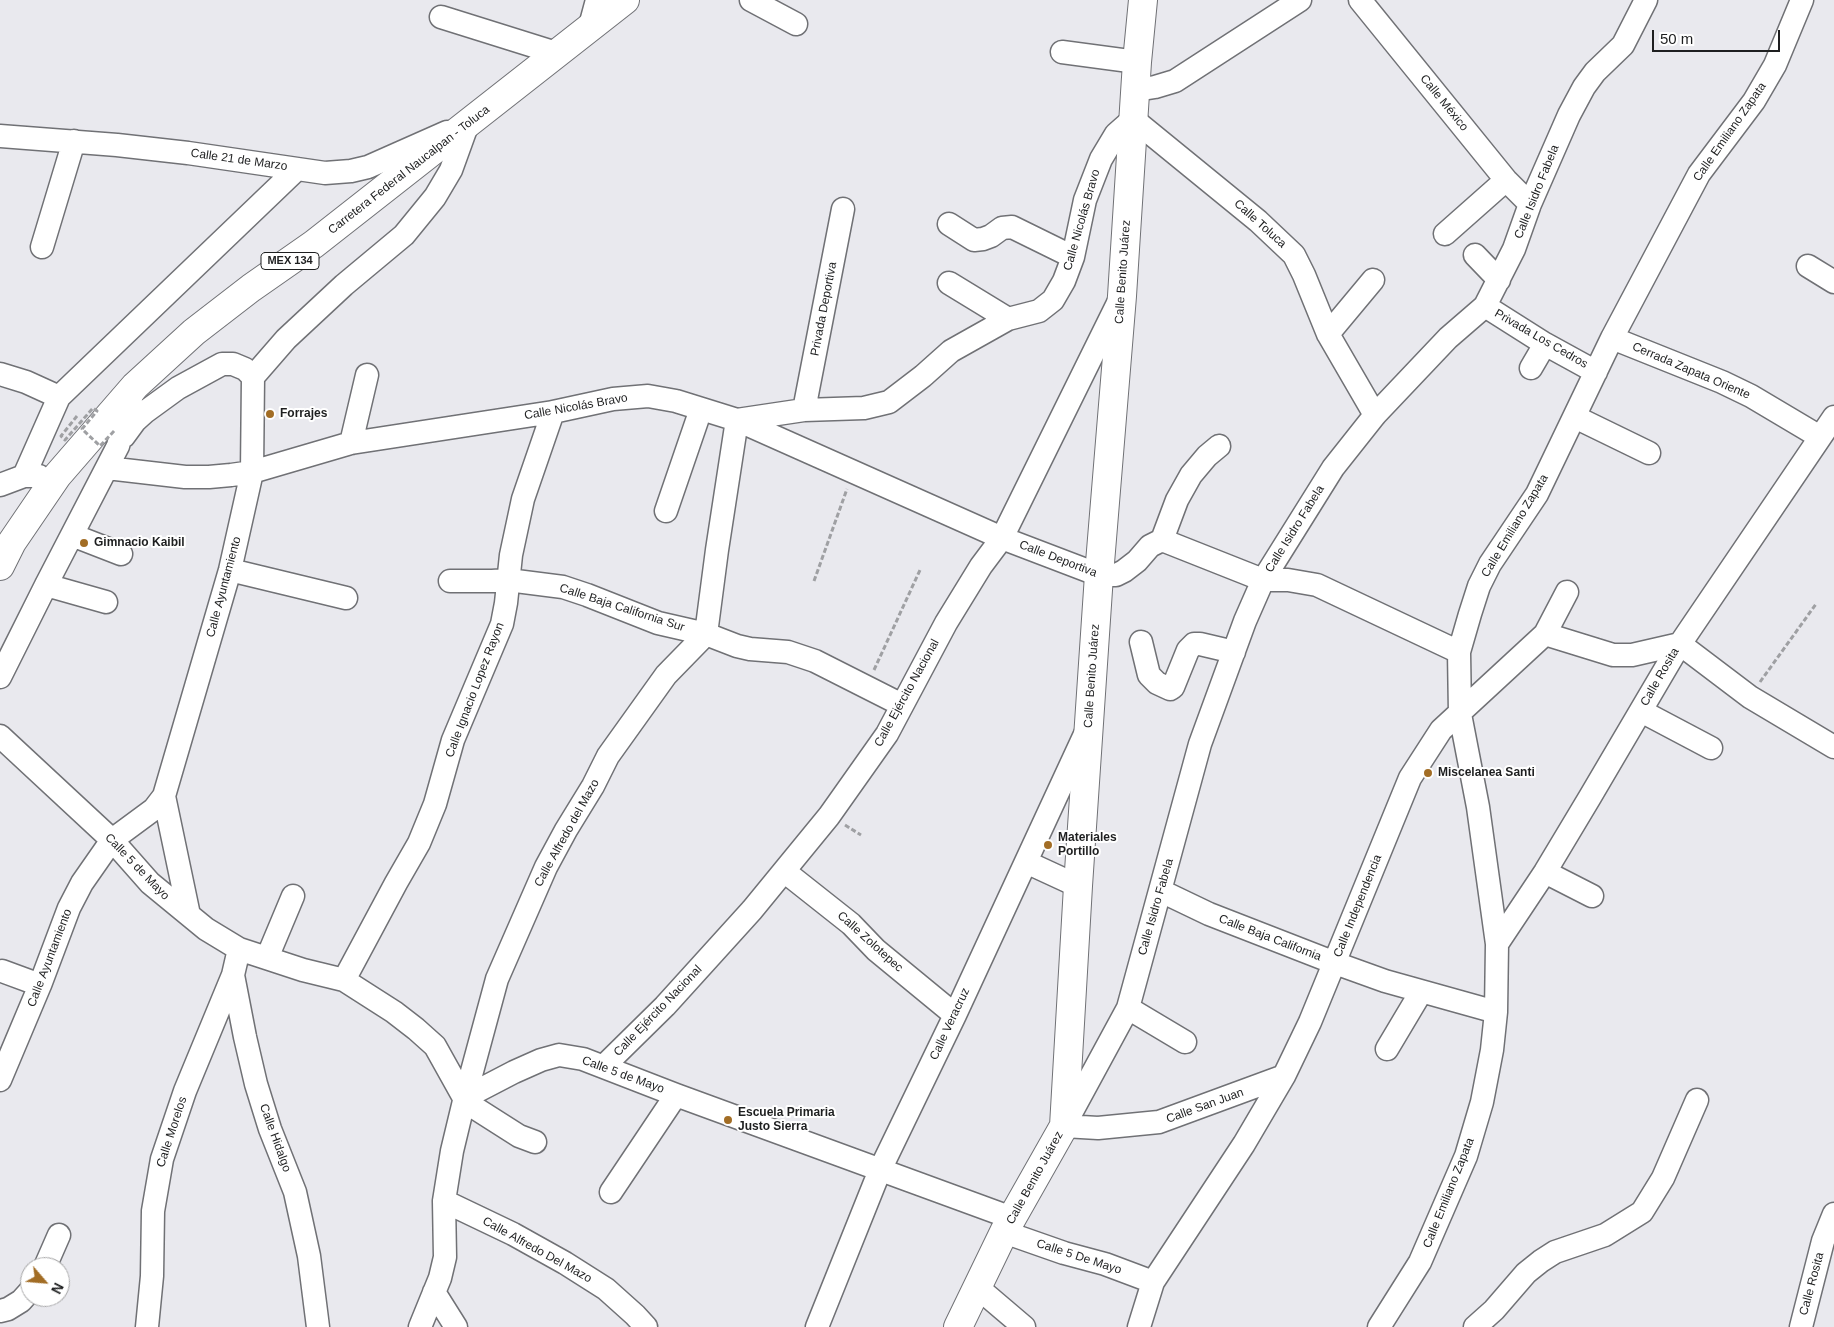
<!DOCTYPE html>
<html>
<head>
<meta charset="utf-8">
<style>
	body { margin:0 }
	#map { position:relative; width:1834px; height:1327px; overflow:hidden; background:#e9e9ee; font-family:Helvetica,sans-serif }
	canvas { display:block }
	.north { position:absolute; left:20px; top:1257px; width:50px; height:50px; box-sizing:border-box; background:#fff; border:1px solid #a5a5a6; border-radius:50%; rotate:117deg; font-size:14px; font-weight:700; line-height:20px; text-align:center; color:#1e1f20 }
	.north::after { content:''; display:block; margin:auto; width:18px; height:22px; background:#a26d25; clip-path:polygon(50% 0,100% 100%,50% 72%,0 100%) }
	.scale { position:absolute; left:1652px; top:30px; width:128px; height:22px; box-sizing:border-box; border:2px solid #1e1f20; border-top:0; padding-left:6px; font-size:15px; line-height:18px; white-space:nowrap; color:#1e1f20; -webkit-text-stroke:4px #fff; paint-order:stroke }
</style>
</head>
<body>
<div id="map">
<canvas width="1834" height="1327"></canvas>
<div class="north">N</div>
<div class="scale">50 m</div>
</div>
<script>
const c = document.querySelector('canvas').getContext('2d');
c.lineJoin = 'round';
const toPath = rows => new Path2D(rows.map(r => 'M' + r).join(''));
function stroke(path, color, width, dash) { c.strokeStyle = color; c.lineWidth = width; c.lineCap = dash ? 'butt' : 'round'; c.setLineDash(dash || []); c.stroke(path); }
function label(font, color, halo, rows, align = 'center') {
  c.font = font + ' Helvetica,sans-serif'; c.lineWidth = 4; c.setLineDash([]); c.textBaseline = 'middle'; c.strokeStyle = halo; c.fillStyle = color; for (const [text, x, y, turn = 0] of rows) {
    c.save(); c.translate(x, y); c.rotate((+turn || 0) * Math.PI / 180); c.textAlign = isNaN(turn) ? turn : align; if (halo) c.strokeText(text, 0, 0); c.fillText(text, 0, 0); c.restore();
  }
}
const minor = toPath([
	[751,0,796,24],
	[1360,0,1506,180,1530,204],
	[441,17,556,53],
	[590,26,597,0],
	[1062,52,1137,62],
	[1136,90,1155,87,1175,81,1300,0],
	[0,136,117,145,188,153,325,173,351,171,368,167,447,132],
	[949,224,974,240,983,239,991,236,1002,228,1012,227,1073,257],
	[1445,234,1506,180],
	[42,247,74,141],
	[1475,255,1499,280],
	[1808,266,1834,282],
	[949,283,1008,319],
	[1485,306,1545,344,1596,372],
	[1328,334,1373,280],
	[1612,338,1722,382,1751,396,1820,437],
	[1531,368,1545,344],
	[0,374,26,382,59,397],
	[804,410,843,209],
	[1575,417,1649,453],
	[737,420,804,410,864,408,889,402,923,376,951,351,1008,319,1039,311,1053,300,1064,281,1073,257,1085,200,1101,159,1116,134,1133,119,1258,221,1294,255,1304,275,1328,334,1375,415],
	[124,436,135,421,145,412,178,388,222,364,233,364,245,369,253,377],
	[351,443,367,375],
	[107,468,185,477,209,477,231,475,252,472,351,443,553,412,613,399,648,396,676,401,737,420,1002,538,1099,575,1116,575,1124,571,1137,561,1150,546,1162,540,1263,580,1288,580,1317,585,1459,652],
	[24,476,59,397,297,169],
	[0,485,24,476,39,476],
	[666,511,701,409],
	[72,535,121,554],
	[1162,540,1177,500,1191,475,1207,456,1219,446],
	[230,570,346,598],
	[450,581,492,581,508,580,563,587,587,595,658,623,706,634,737,646,750,649,788,652,815,661,902,705],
	[46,585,106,602],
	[1545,634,1613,655,1632,655,1680,644,1750,697,1834,747],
	[1141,642,1149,675,1157,683,1170,689,1173,687,1188,650,1194,644,1200,644,1234,652],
	[0,677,46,585,118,446,134,387],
	[1641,711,1711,748],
	[0,736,112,840,150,883,206,929,239,949,303,970,344,980,394,1012,416,1029,435,1046,464,1098,514,1072,541,1060,559,1055,583,1059,676,1095,1012,1218],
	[164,796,189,915],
	[1026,862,1078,886],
	[784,871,851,924,876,950,955,1015],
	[1545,872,1592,896],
	[1161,891,1209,914,1335,963,1385,981,1496,1012],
	[1497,944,1545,872,1590,797,1680,644,1834,417],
	[239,949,233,975,245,1037,256,1084,270,1129,295,1192,309,1256,318,1327],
	[267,958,293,896],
	[2,971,40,985],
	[344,980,396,883,419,843,435,804,453,740,502,624,506,603,511,555,523,499,553,412],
	[1128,1008,1185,1042],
	[1387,1049,1421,992],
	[604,1066,665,1006,752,910,829,816,887,734,946,623,981,566,1002,538,1119,301],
	[1284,1076,1159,1122,1098,1128,1064,1126,1128,1008,1200,744,1245,621,1263,580,1333,468,1375,415,1448,338,1485,306,1514,249,1530,204,1569,115,1584,87,1595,72,1623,45,1646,0],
	[0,1080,40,985,69,908,82,883,112,840,154,809,164,796,230,570,252,472,253,377,286,339,344,285,404,235,435,197,451,170,468,123],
	[464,1101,519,1136,535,1142],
	[611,1192,676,1095],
	[444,1201,513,1234,565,1263,606,1289,635,1315,646,1327],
	[1004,1232,1064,1253,1105,1264,1153,1282],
	[45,1267,59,1235],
	[977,1287,1024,1327],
	[434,1292,456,1327],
	[0,1311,8,1309,21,1301,30,1291],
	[147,1327,152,1276,153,1211,162,1159,185,1091,233,975],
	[420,1327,440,1278,445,1257,444,1201,452,1151,464,1101,497,979,546,867,566,830,593,786,608,756,666,675,706,634,717,550,737,420],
	[817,1327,880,1170,955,1015,1086,732],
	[1139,1327,1153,1282,1244,1144,1284,1076,1310,1022,1410,778,1441,730,1545,634,1567,592],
	[1379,1327,1420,1262,1466,1156,1482,1102,1492,1050,1496,1012,1497,944,1478,807,1460,714,1459,652,1470,614,1479,586,1490,564,1537,494,1612,338,1699,174,1754,101,1775,65,1802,0],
	[1475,1327,1494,1310,1526,1273,1541,1261,1555,1252,1605,1235,1642,1212,1663,1178,1697,1100],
	[1801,1327,1823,1241,1834,1214]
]);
const major = toPath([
	[0,566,12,542,57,476,135,386,194,332,251,288,314,244,625,0],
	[958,1327,1004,1232,1064,1126,1078,886,1099,575,1122,296,1137,62,1143,0]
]);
stroke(minor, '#707175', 25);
stroke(major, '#707175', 30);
stroke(toPath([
	[814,581,847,489],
	[874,670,920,570],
	[1760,682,1816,604],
	[845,825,861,835]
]), '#9fa0a3', 3, [5, 2.5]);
stroke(minor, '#fff', 22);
stroke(major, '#fff', 28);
stroke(toPath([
	[77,416,61,436,65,440,93,408,97,411,82,429,100,446,115,430]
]), '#9fa0a3', 3, [5, 2.5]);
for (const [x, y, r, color] of [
	[270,414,5,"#a26d25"],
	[84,543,5,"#a26d25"],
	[1428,773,5,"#a26d25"],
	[1048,845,5,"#a26d25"],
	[728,1120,5,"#a26d25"]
]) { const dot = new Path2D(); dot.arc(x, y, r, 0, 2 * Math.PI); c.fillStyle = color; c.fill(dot); stroke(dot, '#fff', 2); }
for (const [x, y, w] of [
	[290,261,58]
]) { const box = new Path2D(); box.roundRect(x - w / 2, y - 8.5, w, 17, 4); c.fillStyle = '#fff'; c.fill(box); stroke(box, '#1e1f20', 1); }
label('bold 11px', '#1e1f20', null, [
	["MEX 134",290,261]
]);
label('12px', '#1e1f20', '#fff', [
	["Calle México",1444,103,51],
	["Calle Emiliano Zapata",1730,132,-55],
	["Calle 21 de Marzo",239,160,8],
	["Carretera Federal Naucalpan - Toluca",409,170,-38],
	["Calle Isidro Fabela",1537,192,-68],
	["Calle Nicolás Bravo",1082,220,-74],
	["Calle Toluca",1260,224,42],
	["Calle Benito Juárez",1123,272,-86],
	["Privada Deportiva",824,309,-79],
	["Privada Los Cedros",1541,339,30],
	["Cerrada Zapata Oriente",1691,371,23],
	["Calle Nicolás Bravo",576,407,-10],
	["Calle Emiliano Zapata",1515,526,-59],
	["Calle Isidro Fabela",1295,529,-58],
	["Calle Deportiva",1058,559,21],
	["Calle Ayuntamiento",224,587,-75],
	["Calle Baja California Sur",622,608,18],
	["Calle Benito Juárez",1092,676,-86],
	["Calle Rosita",1660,677,-60],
	["Calle Ignacio Lopez Rayon",475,690,-69],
	["Calle Ejército Nacional",907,693,-61],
	["Calle Alfredo del Mazo",567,833,-61],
	["Calle 5 de Mayo",137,867,46],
	["Calle Independencia",1358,906,-68],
	["Calle Isidro Fabela",1156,907,-74],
	["Calle Baja California",1270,938,21],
	["Calle Zolotepec",870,942,42],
	["Calle Ayuntamiento",50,958,-69],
	["Calle Ejército Nacional",658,1011,-46],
	["Calle Veracruz",950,1024,-65],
	["Calle 5 de Mayo",623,1075,20],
	["Calle San Juan",1205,1106,-20],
	["Calle Morelos",172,1132,-72],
	["Calle Hidalgo",275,1138,70],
	["Calle Benito Juárez",1035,1178,-61],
	["Calle Emiliano Zapata",1449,1193,-68],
	["Calle Alfredo Del Mazo",537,1250,29],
	["Calle 5 De Mayo",1079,1257,18],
	["Calle Rosita",1812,1284,-75]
]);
label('bold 12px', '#1e1f20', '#fff', [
	["Forrajes",280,414],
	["Gimnacio Kaibil",94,543],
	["Miscelanea Santi",1438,773],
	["Materiales",1058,838],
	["Portillo",1058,852],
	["Escuela Primaria",738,1113],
	["Justo Sierra",738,1127]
], 'left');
</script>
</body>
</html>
